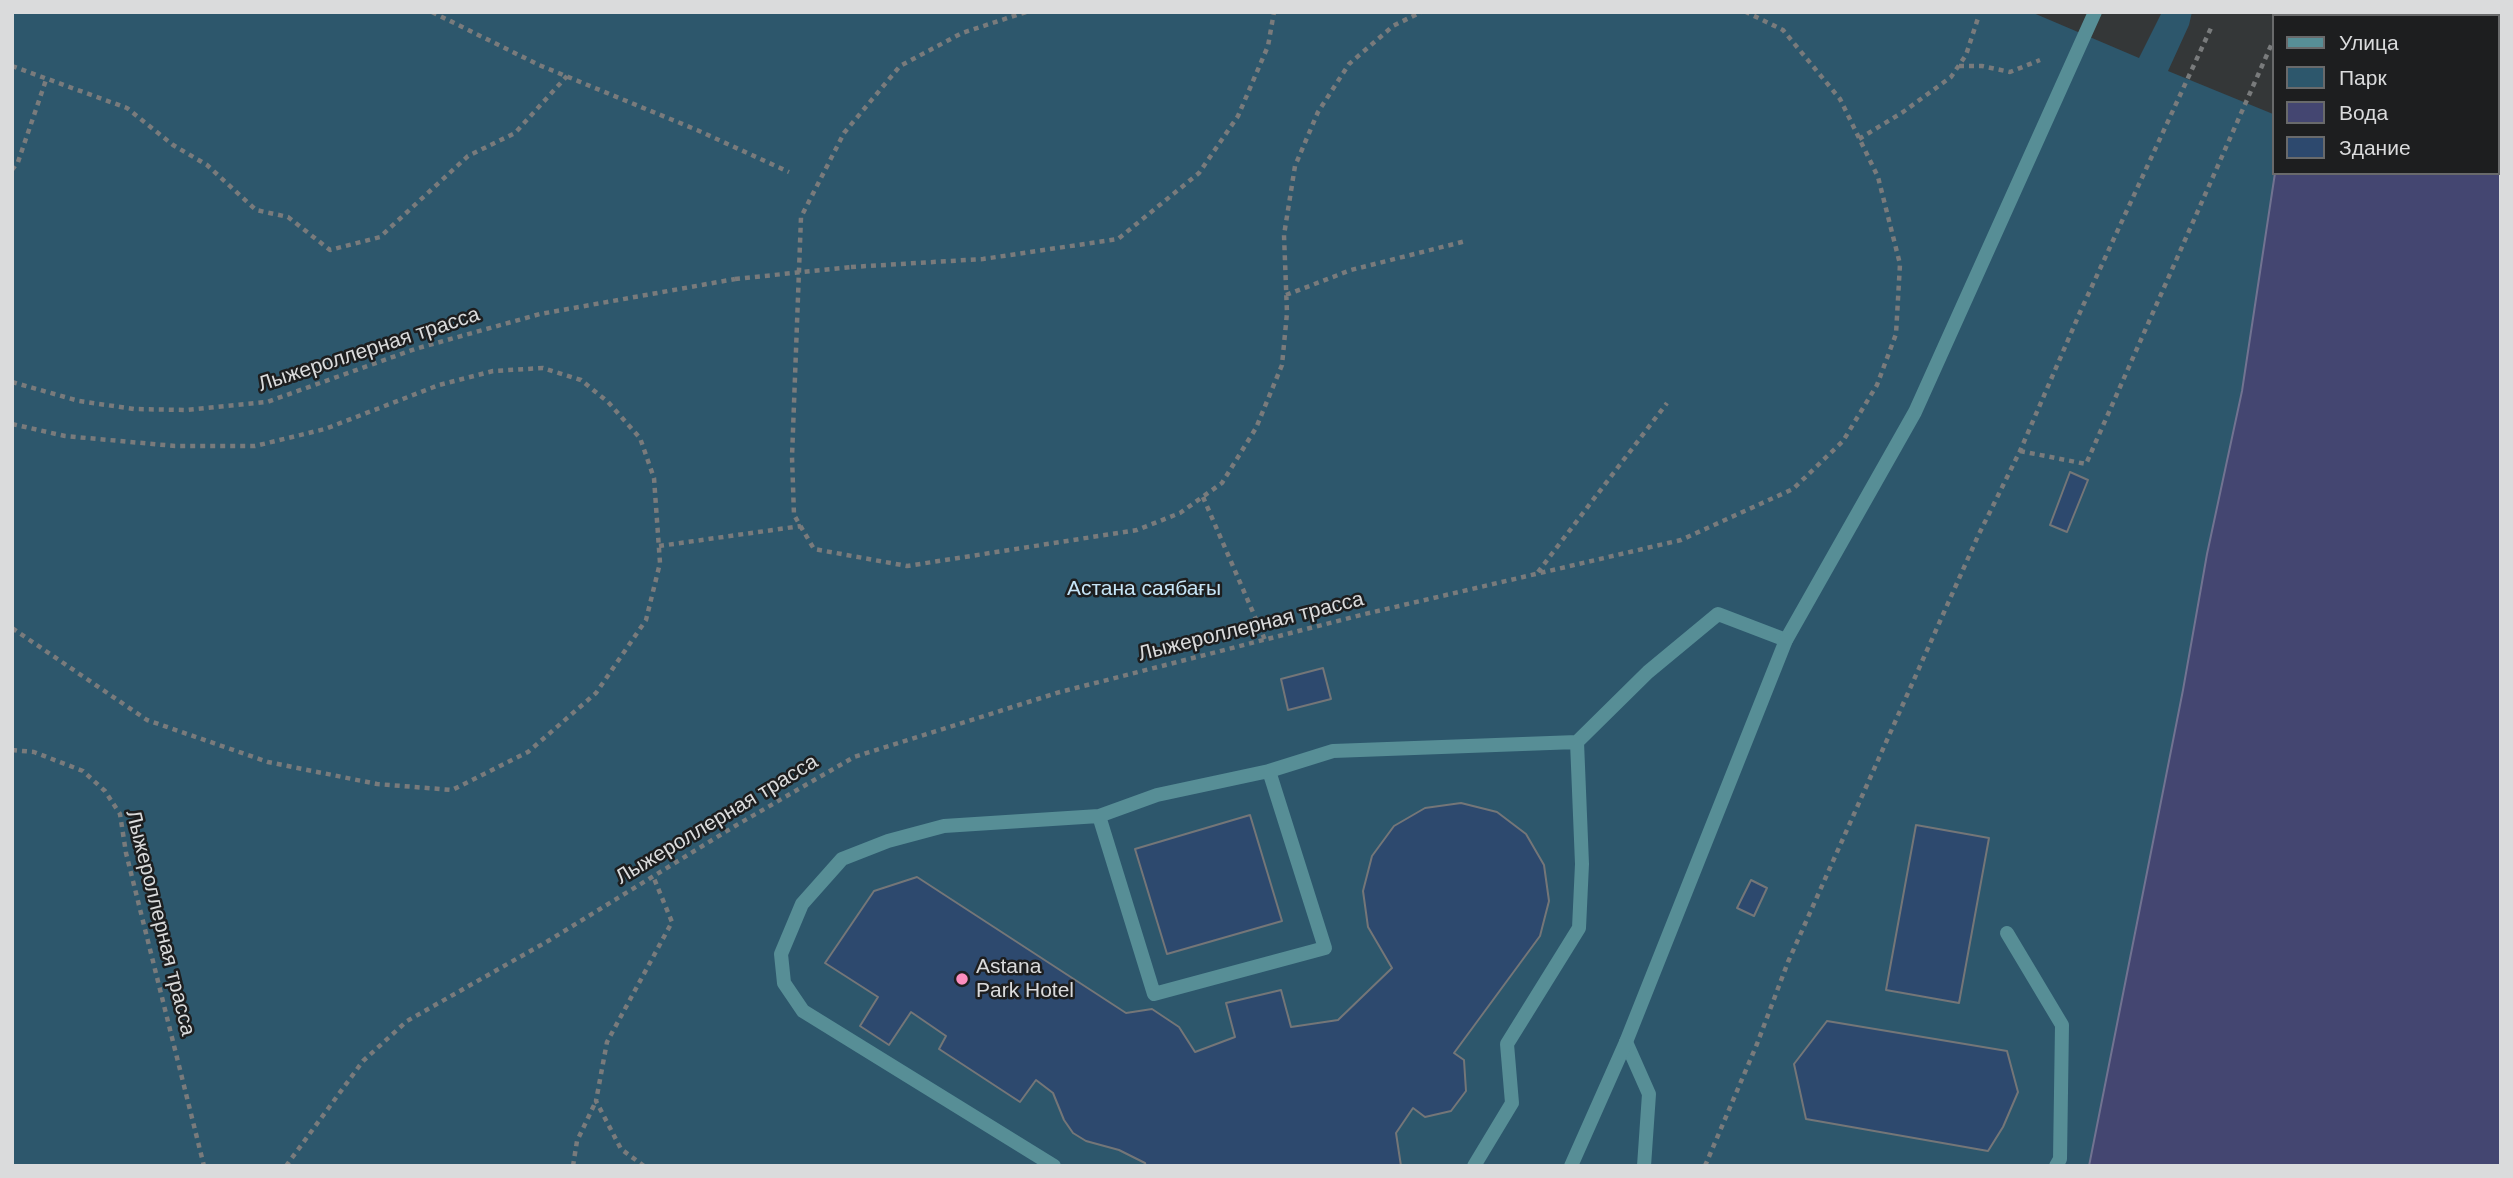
<!DOCTYPE html>
<html>
<head>
<meta charset="utf-8">
<style>
	body { margin:0 }
	#map { position:relative; width:2513px; height:1178px; overflow:hidden; background:#343738; font-family:Arial,sans-serif }
	canvas { display:block }
	.frame { position:absolute; inset:0; border:14px solid #dadbdc; pointer-events:none }
	.legend { position:absolute; left:2272px; top:14px; width:228px; height:161px; box-sizing:border-box; background:#1d1e1f; border:2px solid #696a6b; margin:0; padding:9px 12px; list-style:none; font-size:21px; color:#dadbdc }
	.legend li { display:flex; align-items:center; gap:14px; height:35px }
	.legend b { width:35px; border:2px solid #696a6b }
</style>
</head>
<body>
<div id="map">
<canvas width="2513" height="1178"></canvas>
<div class="frame"></div>
<ul class="legend">
<li><b style="height:9px;background:#578e96"></b>Улица</li>
<li><b style="height:19px;background:#2d576c"></b>Парк</li>
<li><b style="height:19px;background:#444671"></b>Вода</li>
<li><b style="height:19px;background:#2d496e"></b>Здание</li>
</ul>
</div>
<script>
const c = document.querySelector('canvas').getContext('2d');
c.lineJoin = 'round';
function fill(path, color) { c.fillStyle = color; c.fill(path, 'evenodd'); }
const toPath = rows => new Path2D(rows.map(r => 'M' + r).join(''));
function stroke(path, color, width, dash) { c.strokeStyle = color; c.lineWidth = width; c.lineCap = dash ? 'butt' : 'round'; c.setLineDash(dash || []); c.stroke(path); }
function label(font, color, halo, rows, align = 'center') {
  c.font = font + ' Arial,sans-serif'; c.lineWidth = 5; c.setLineDash([]); c.textBaseline = 'middle'; c.strokeStyle = halo; c.fillStyle = color; for (const [text, x, y, turn = 0] of rows) {
    c.save(); c.translate(x, y); c.rotate((+turn || 0) * Math.PI / 180); c.textAlign = isNaN(turn) ? turn : align; if (halo) c.strokeText(text, 0, 0); c.fillText(text, 0, 0); c.restore();
  }
}
fill(toPath([
	[12,12,2031,12,2139,58,2162,12,2192,12,2189,25,2168,71,2273,114,2275,173,2242,391,2207,554,2183,690,2089,1166,12,1166]
]), '#2d576c');
const water = toPath([
	[2311,12,2501,12,2501,1166,2089,1166,2183,690,2207,554,2242,391,2275,173,2497,173,2497,16,2310,16,2311,12]
]);
fill(water, '#444671');
stroke(water, '#717391', 2);
fill(toPath([
	[2360,12,2501,12,2501,85,2497,84,2497,16,2366,16]
]), '#343738');
const building = toPath([
	[2070,472,2088,480,2067,532,2050,525,2070,472],
	[1323,668,1331,699,1288,710,1281,679,1323,668],
	[1461,803,1497,812,1526,834,1544,865,1549,901,1540,936,1454,1053,1464,1060,1466,1091,1451,1111,1425,1117,1413,1108,1396,1133,1401,1166,1146,1166,1145,1163,1119,1150,1086,1141,1073,1133,1064,1120,1053,1093,1036,1080,1020,1102,939,1049,946,1036,911,1012,889,1045,860,1026,878,997,825,963,874,891,917,877,1126,1013,1152,1009,1179,1027,1195,1052,1235,1037,1226,1003,1281,990,1291,1027,1338,1020,1392,968,1368,927,1363,891,1372,856,1394,826,1425,808,1461,803],
	[1250,815,1282,921,1167,954,1135,849,1250,815],
	[1916,825,1989,838,1959,1003,1886,990,1916,825],
	[1751,880,1767,888,1754,916,1737,908,1751,880],
	[1827,1021,2007,1051,2018,1092,2003,1127,1988,1151,1806,1119,1794,1064,1827,1021]
]);
fill(building, '#2d496e');
stroke(building, '#747678', 2);
stroke(toPath([
	[432,12,539,65,697,130,789,172],
	[1026,12,962,33,900,66,844,133,801,217,792,457,794,515,814,549,907,566,1137,530,1180,513,1222,483,1256,428,1282,365,1287,313,1284,235,1295,166,1318,112,1349,64,1393,26,1421,12],
	[2284,16,2285,12],
	[12,66,127,108,173,145,207,165,256,210,288,217,330,250,380,237,468,156,515,133,567,76],
	[1959,66,1982,66,2010,72,2040,60],
	[1859,139,1903,112,1951,77,1966,55,1979,15],
	[12,170,18,162,46,80],
	[851,267,983,259,1118,239,1199,173,1238,116,1268,46,1274,12],
	[1286,295,1351,270,1466,241],
	[12,382,79,401,134,409,186,410,267,402,415,349,540,314,735,279],
	[12,424,65,436,175,446,255,446,325,429,439,385,493,371,543,368,581,380,608,402,640,438,654,478,660,563,646,620,596,693,528,752,452,790,377,784,268,762,147,720,12,628],
	[2020,451,2086,464,2273,41],
	[1203,497,1265,640],
	[659,546,801,526],
	[1538,572,1667,403],
	[12,750,34,752,83,771,105,791,120,814,126,853,204,1166],
	[286,1166,363,1061,407,1021,548,941,735,826,854,757,1060,692,1365,614,1681,540,1793,489,1843,441,1877,385,1896,334,1900,264,1878,177,1840,99,1783,30,1746,12],
	[573,1166,577,1141,596,1101],
	[644,1166,621,1149,596,1101,607,1042,672,922,653,876],
	[1705,1166,1757,1044,1788,962,1978,536,2020,451,2081,310,2211,28]
]), '#797b7c', 4.5, [5, 5]);
stroke(toPath([
	[1099,816,1154,994,1325,948,1269,771],
	[2007,933,2062,1025,2060,1159,2056,1166],
	[1626,1042,1649,1094,1644,1166],
	[1054,1166,803,1011,784,983,781,954,802,904,842,859,888,841,944,826,1099,816,1157,795,1269,771,1333,751,1577,742,1648,672,1718,614,1786,640],
	[1474,1166,1512,1103,1507,1044,1579,928,1582,864,1577,742]
]), '#578e96', 14);
stroke(toPath([
	[1571,1166,1626,1042,1786,640,1915,412,2095,12]
]), '#578e96', 14);
stroke(toPath([
	[735,279,851,267]
]), '#797b7c', 4.5, [5, 5]);
for (const [x, y, r, color] of [
	[962,979,7,"#fd8ebf"]
]) { const dot = new Path2D(); dot.arc(x, y, r, 0, 2 * Math.PI); c.fillStyle = color; c.fill(dot); stroke(dot, '#1d1e1f', 2.5); }
label('21px', '#dadbdc', '#1d1e1f', [
	["Лыжероллерная трасса",369,350,-18],
	["Лыжероллерная трасса",1251,627,-14],
	["Лыжероллерная трасса",717,820,-31],
	["Лыжероллерная трасса",160,923,76]
]);
label('21px', '#c6e5f7', '#1d1e1f', [
	["Астана саябағы",1144,589]
]);
label('21px', '#dadbdc', '#1d1e1f', [
	["Astana",976,967],
	["Park Hotel",976,991]
], 'left');
</script>
</body>
</html>
